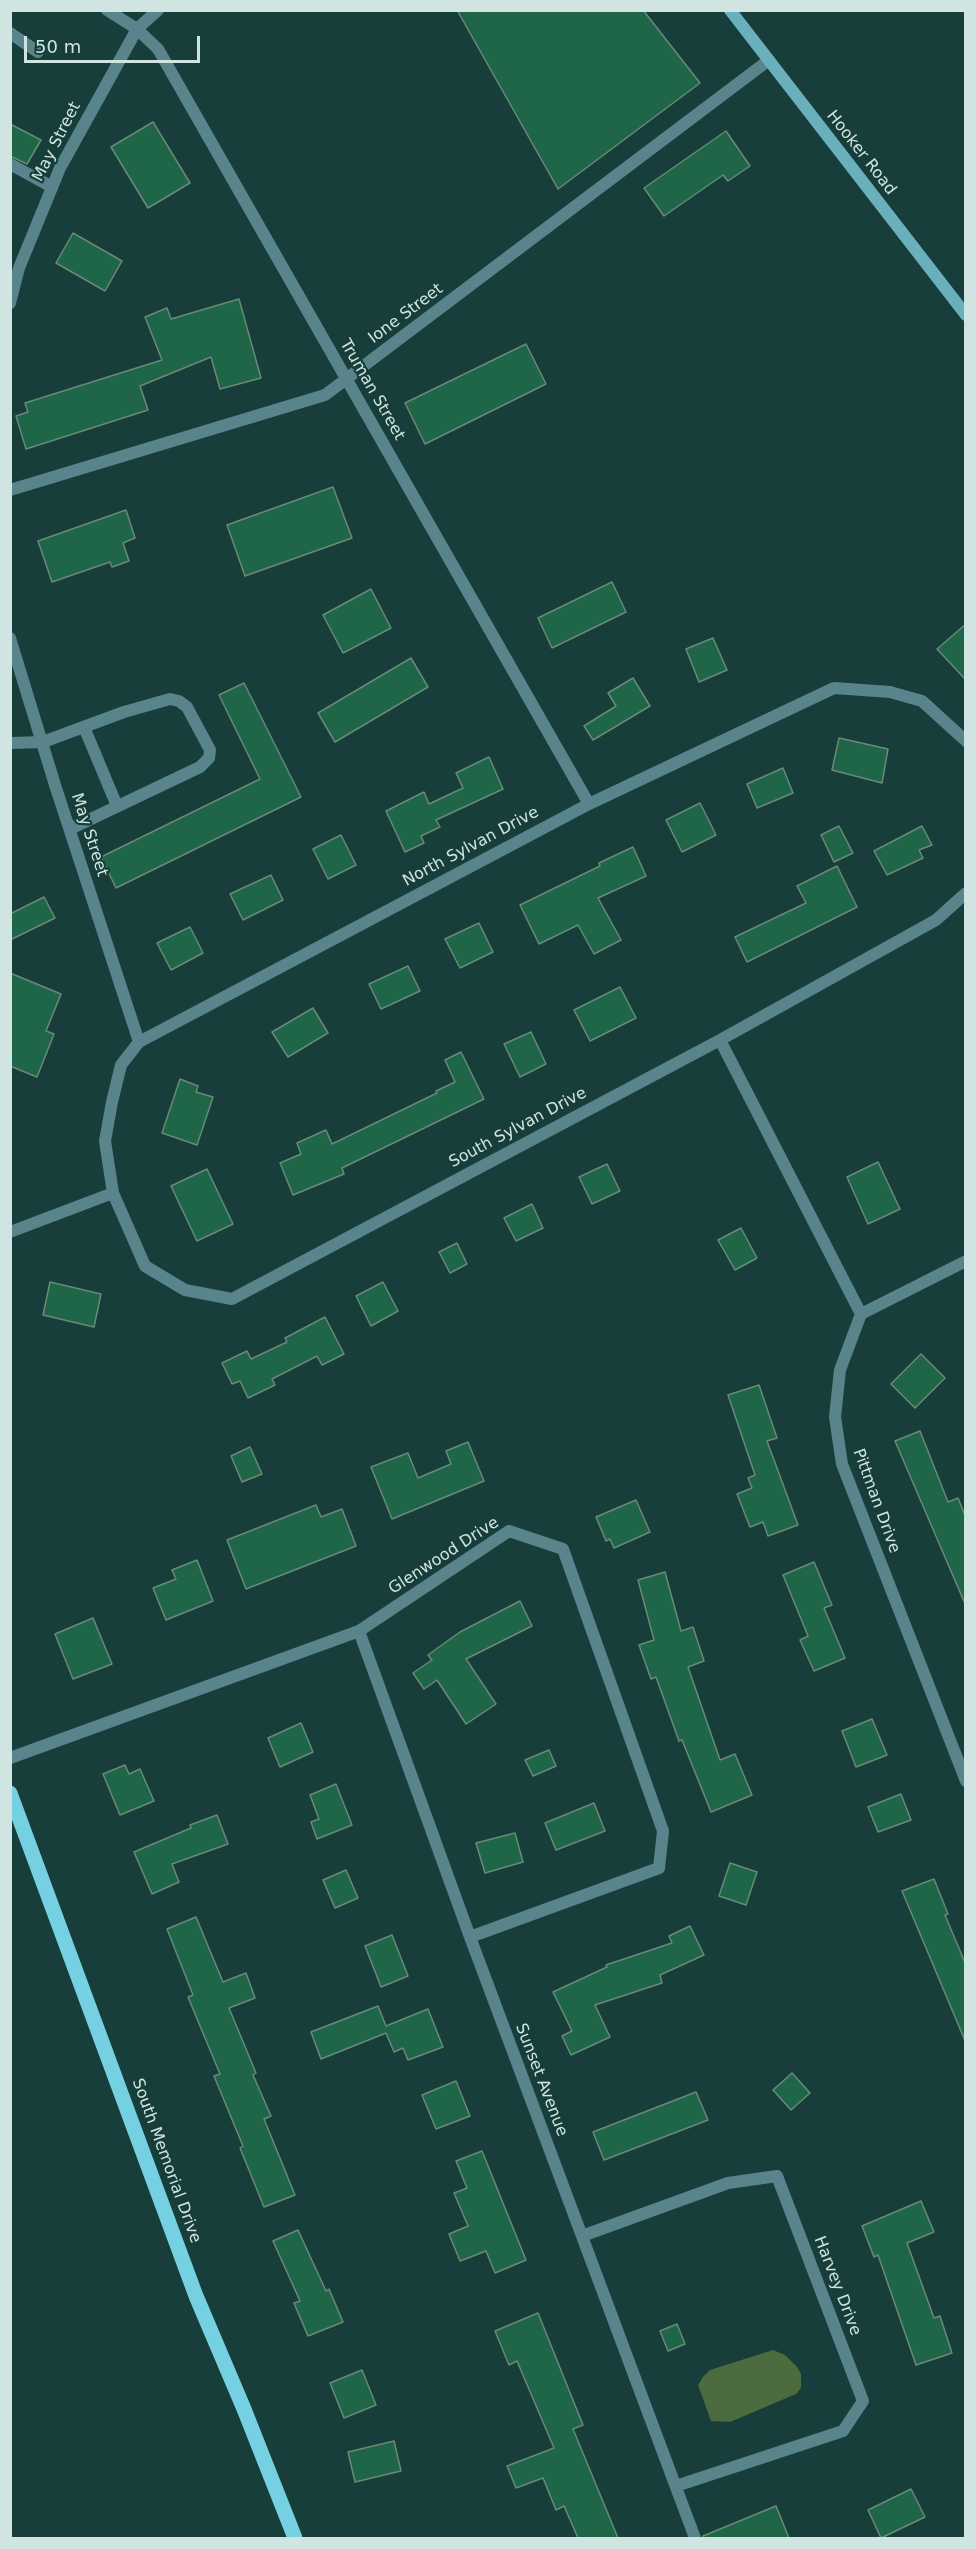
<!DOCTYPE html>
<html>
<head>
<meta charset="utf-8">
<style>
	body { margin:0 }
	#map { position:relative; width:976px; height:2549px; overflow:hidden; background:#173e3a; font-family:"DejaVu Sans",sans-serif }
	canvas { display:block }
	.frame { position:absolute; inset:0; border:12px solid #d0e5e1; pointer-events:none }
	.scale { position:absolute; left:24px; top:36px; width:176px; height:27px; box-sizing:border-box; border:3px solid #d0e5e1; border-top:0; padding-left:8px; font-size:18px; line-height:21px; white-space:nowrap; color:#d0e5e1; -webkit-text-stroke:4px #173e3a; paint-order:stroke }
</style>
</head>
<body>
<div id="map">
<canvas width="976" height="2549"></canvas>
<div class="frame"></div>
<div class="scale">50 m</div>
</div>
<script>
const c = document.querySelector('canvas').getContext('2d');
c.lineJoin = 'round';
function fill(path, color) { c.fillStyle = color; c.fill(path, 'evenodd'); }
const toPath = rows => new Path2D(rows.map(r => 'M' + r).join(''));
function stroke(path, color, width, dash) { c.strokeStyle = color; c.lineWidth = width; c.lineCap = dash ? 'butt' : 'round'; c.setLineDash(dash || []); c.stroke(path); }
function label(font, color, halo, rows, align = 'center') {
  c.font = font + ' "DejaVu Sans",sans-serif'; c.lineWidth = 4.5; c.setLineDash([]); c.textBaseline = 'middle'; c.strokeStyle = halo; c.fillStyle = color; for (const [text, x, y, turn = 0] of rows) {
    c.save(); c.translate(x, y); c.rotate((+turn || 0) * Math.PI / 180); c.textAlign = isNaN(turn) ? turn : align; if (halo) c.strokeText(text, 0, 0); c.fillText(text, 0, 0); c.restore();
  }
}
fill(toPath([
	[773,2350,785,2355,797,2367,801,2374,801,2388,796,2394,730,2422,711,2421,698,2385,703,2377,710,2370]
]), '#4c6c3f');
const building = toPath([
	[457,10,643,10,700,83,558,189,457,10],
	[153,122,190,183,148,208,111,147,153,122],
	[10,124,41,140,27,164,10,156,10,124],
	[726,131,750,166,728,181,723,175,664,216,644,188,726,131],
	[73,233,122,261,105,291,56,263,73,233],
	[239,299,261,378,220,389,211,357,140,386,148,410,26,449,16,416,28,412,25,403,162,360,145,317,167,308,171,319,239,299],
	[526,344,546,384,425,444,405,403,526,344],
	[333,487,352,538,245,576,227,525,333,487],
	[126,510,135,538,123,543,129,561,112,567,110,562,52,582,38,541,126,510],
	[612,582,626,612,552,648,538,618,612,582],
	[371,589,391,628,343,653,323,615,371,589],
	[966,624,966,680,937,649,966,624],
	[713,638,727,670,699,682,686,649,713,638],
	[411,658,428,687,335,742,318,713,411,658],
	[633,678,650,706,593,740,584,726,616,706,608,693,633,678],
	[244,683,301,797,116,888,101,857,260,779,219,695,244,683],
	[839,738,888,749,882,783,832,770,839,738],
	[489,757,503,789,436,820,440,827,421,836,424,843,405,852,386,811,424,792,429,804,463,788,456,773,489,757],
	[783,768,793,793,757,808,747,784,783,768],
	[700,803,716,835,682,852,666,820,700,803],
	[839,826,853,853,834,862,821,835,839,826],
	[922,826,932,845,919,850,923,858,887,875,874,851,922,826],
	[341,835,356,865,328,879,313,849,341,835],
	[633,847,646,876,598,898,621,940,594,954,578,925,539,944,520,905,600,866,599,863,633,847],
	[837,866,857,907,747,962,735,937,806,903,797,886,837,866],
	[271,875,283,900,243,920,230,894,271,875],
	[44,897,55,918,10,940,10,914,44,897],
	[479,923,493,952,460,968,445,939,479,923],
	[190,927,203,953,171,970,157,943,190,927],
	[408,966,420,991,381,1009,369,984,408,966],
	[10,973,61,994,46,1031,54,1034,37,1077,10,1066,10,973],
	[620,987,636,1018,590,1041,574,1010,620,987],
	[313,1008,328,1033,288,1057,272,1032,313,1008],
	[531,1032,546,1064,520,1077,504,1044,531,1032],
	[461,1052,484,1099,342,1168,344,1174,293,1195,280,1163,301,1154,297,1143,326,1130,332,1144,437,1093,436,1091,455,1082,445,1060,461,1052],
	[180,1079,198,1086,196,1092,213,1097,197,1145,162,1133,180,1079],
	[878,1162,900,1209,868,1224,847,1177,878,1162],
	[607,1164,620,1191,592,1204,579,1177,607,1164],
	[207,1169,233,1224,197,1241,171,1186,207,1169],
	[532,1204,543,1228,516,1241,504,1218,532,1204],
	[741,1228,757,1258,735,1270,718,1240,741,1228],
	[457,1243,467,1264,450,1273,439,1252,457,1243],
	[50,1282,101,1294,94,1327,43,1315,50,1282],
	[383,1282,398,1311,371,1326,356,1296,383,1282],
	[325,1317,344,1354,322,1365,317,1356,272,1379,275,1385,248,1398,240,1381,232,1384,222,1363,247,1351,251,1359,287,1342,285,1338,325,1317],
	[921,1354,945,1378,915,1408,891,1384,921,1354],
	[759,1385,777,1438,767,1441,798,1525,768,1536,763,1522,750,1527,737,1494,752,1488,748,1478,755,1475,728,1395,759,1385],
	[920,1431,948,1502,958,1498,966,1518,966,1606,895,1441,920,1431],
	[468,1442,484,1481,392,1519,371,1467,408,1453,418,1478,451,1464,446,1451,468,1442],
	[250,1447,262,1474,242,1482,231,1456,250,1447],
	[636,1500,650,1532,614,1548,610,1539,606,1541,596,1517,636,1500],
	[316,1505,321,1517,342,1509,356,1546,246,1589,227,1540,316,1505],
	[197,1560,213,1601,166,1620,153,1588,176,1579,172,1570,197,1560],
	[814,1562,832,1605,824,1608,845,1658,814,1671,800,1640,808,1636,783,1575,814,1562],
	[665,1572,681,1631,693,1627,704,1661,688,1667,720,1760,735,1754,752,1795,711,1812,682,1740,679,1741,656,1677,651,1679,639,1645,654,1640,638,1580,665,1572],
	[520,1601,532,1626,466,1659,496,1704,466,1724,437,1680,424,1689,413,1673,432,1660,428,1655,460,1632,520,1601],
	[93,1618,112,1664,73,1679,55,1634,93,1618],
	[872,1719,887,1755,856,1767,842,1731,872,1719],
	[301,1723,313,1752,280,1767,268,1738,301,1723],
	[549,1750,556,1766,533,1776,525,1760,549,1750],
	[125,1765,129,1774,140,1769,154,1801,120,1815,103,1774,125,1765],
	[336,1784,352,1825,317,1839,311,1822,319,1819,310,1795,336,1784],
	[901,1794,911,1820,878,1832,868,1807,901,1794],
	[594,1803,605,1831,556,1850,545,1823,594,1803],
	[217,1815,228,1844,172,1864,179,1882,152,1894,134,1852,191,1828,190,1825,217,1815],
	[515,1833,523,1862,485,1873,476,1843,515,1833],
	[730,1863,757,1872,746,1905,719,1896,730,1863],
	[346,1870,358,1898,335,1908,323,1880,346,1870],
	[934,1879,948,1914,945,1915,966,1965,966,2043,902,1891,934,1879],
	[196,1917,223,1982,246,1973,255,1998,229,2008,256,2073,253,2075,271,2116,264,2119,295,2195,264,2207,240,2148,243,2146,214,2076,220,2074,188,1997,193,1995,167,1929,196,1917],
	[690,1926,704,1955,660,1975,662,1983,595,2005,610,2037,571,2055,562,2036,572,2031,553,1992,607,1967,606,1965,672,1943,669,1936,690,1926],
	[392,1935,408,1976,381,1987,365,1946,392,1935],
	[378,2006,386,2026,428,2009,443,2047,408,2060,403,2048,394,2052,386,2033,321,2059,311,2032,378,2006],
	[792,2073,810,2093,791,2110,773,2090,792,2073],
	[456,2081,470,2116,436,2129,422,2095,456,2081],
	[696,2092,708,2120,604,2160,593,2132,696,2092],
	[482,2151,526,2260,495,2273,486,2251,460,2261,449,2234,468,2226,454,2193,467,2188,456,2161,482,2151],
	[921,2201,934,2232,907,2243,934,2318,940,2316,952,2353,916,2365,878,2255,874,2257,862,2226,921,2201],
	[298,2230,326,2291,329,2289,343,2322,308,2336,294,2303,300,2301,273,2241,298,2230],
	[538,2313,583,2425,573,2429,618,2538,578,2538,564,2506,556,2510,543,2478,516,2488,507,2466,554,2448,517,2361,509,2365,495,2331,538,2313],
	[677,2324,685,2344,668,2351,660,2331,677,2324],
	[362,2370,376,2405,344,2418,330,2383,362,2370],
	[394,2441,401,2471,355,2482,348,2452,394,2441],
	[911,2489,925,2517,881,2538,868,2510,911,2489],
	[776,2506,789,2538,703,2538,703,2536,776,2506]
]);
fill(building, '#1f6547');
stroke(building, '#6a8a79', 1.5);
stroke(toPath([
	[10,33,38,52],
	[10,164,52,187],
	[84,727,117,806],
	[10,743,43,742,124,712,170,699,179,701,187,707,210,750,209,758,200,767,70,829]
]), '#5a848c', 12);
stroke(toPath([
	[107,10,137,29,158,49,589,804],
	[10,303,19,268,60,168,137,29,158,10],
	[10,490,325,395,769,60],
	[10,638,55,785,139,1042],
	[966,741,922,701,890,692,834,688,589,804,139,1042,121,1065,112,1102,105,1141,113,1193,145,1266,185,1290,232,1299,720,1040,936,920,966,893],
	[720,1040,861,1314,840,1370,835,1417,842,1464,966,1781],
	[10,1232,113,1193],
	[861,1314,966,1261],
	[359,1631,470,1937,695,2538],
	[10,1758,359,1631,509,1531,563,1549,663,1831,659,1868,470,1937],
	[582,2236,728,2183,777,2176,863,2401,843,2431,676,2486]
]), '#5a848c', 12);
stroke(toPath([
	[730,10,966,315]
]), '#6aafbc', 12);
stroke(toPath([
	[10,1793,196,2296,244,2409,295,2538]
]), '#75d1e1', 15);
label('16px', '#d0e5e1', '#173e3a', [
	["May Street",57,142,-63],
	["Hooker Road",861,153,52],
	["Ione Street",406,314,-37],
	["Truman Street",372,390,60],
	["May Street",89,835,72],
	["North Sylvan Drive",471,847,-28],
	["South Sylvan Drive",518,1128,-28],
	["Pittman Drive",876,1501,70],
	["Glenwood Drive",444,1556,-33],
	["Sunset Avenue",541,2080,69],
	["South Memorial Drive",166,2161,70],
	["Harvey Drive",837,2286,69]
]);
</script>
</body>
</html>
